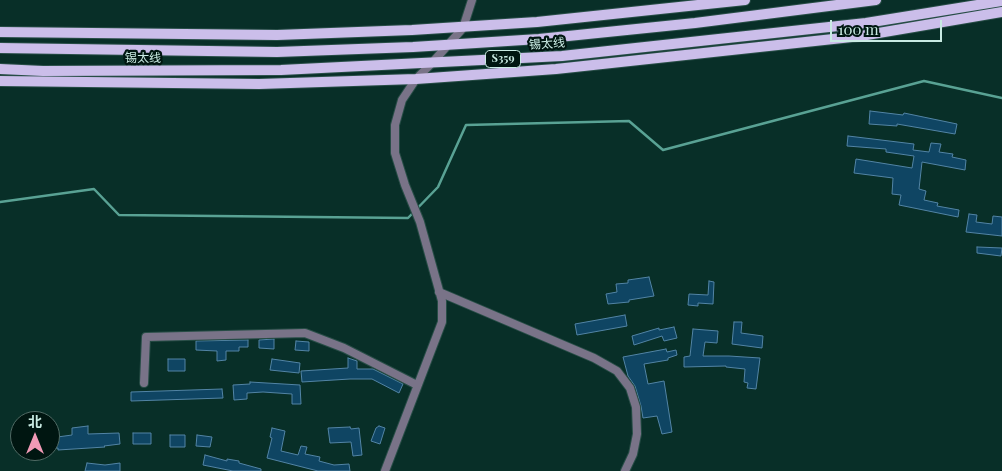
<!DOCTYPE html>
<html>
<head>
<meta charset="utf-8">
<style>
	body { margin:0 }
	#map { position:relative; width:1002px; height:471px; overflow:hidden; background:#082f28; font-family:"Playfair Display","Noto Sans SC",serif }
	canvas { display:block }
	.north { position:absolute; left:10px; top:411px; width:50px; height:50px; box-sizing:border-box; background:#001611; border:1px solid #506b65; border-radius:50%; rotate:0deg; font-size:14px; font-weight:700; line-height:20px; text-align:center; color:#c9ebe3 }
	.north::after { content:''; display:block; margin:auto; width:18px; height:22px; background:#f09ab6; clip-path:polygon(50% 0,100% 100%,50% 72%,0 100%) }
	.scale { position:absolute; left:830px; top:20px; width:112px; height:22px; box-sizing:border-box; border:2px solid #c9ebe3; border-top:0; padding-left:6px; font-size:15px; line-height:18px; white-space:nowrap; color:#c9ebe3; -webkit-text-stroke:4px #001611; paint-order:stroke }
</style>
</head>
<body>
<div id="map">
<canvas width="1002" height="471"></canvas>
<div class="north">北</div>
<div class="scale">100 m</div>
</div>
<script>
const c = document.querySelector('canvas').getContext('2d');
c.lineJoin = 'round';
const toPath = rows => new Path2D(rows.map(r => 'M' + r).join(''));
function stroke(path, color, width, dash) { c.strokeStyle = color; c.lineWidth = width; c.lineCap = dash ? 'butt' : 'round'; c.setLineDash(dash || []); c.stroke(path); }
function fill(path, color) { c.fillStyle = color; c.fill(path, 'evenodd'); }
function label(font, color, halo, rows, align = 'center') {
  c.font = font + ' "Playfair Display","Noto Sans SC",serif'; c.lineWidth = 4.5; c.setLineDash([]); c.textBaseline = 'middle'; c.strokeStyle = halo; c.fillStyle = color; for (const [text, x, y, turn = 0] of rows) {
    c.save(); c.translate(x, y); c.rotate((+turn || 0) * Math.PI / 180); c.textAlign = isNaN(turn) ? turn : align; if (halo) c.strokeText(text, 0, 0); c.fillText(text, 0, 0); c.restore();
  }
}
stroke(toPath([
	[0,202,94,189,119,215,408,218,438,187,466,125,629,121,663,150,924,81,1002,98]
]), '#59a294', 2.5);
const building = toPath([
	[870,111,903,115,904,113,957,124,955,134,897,124,897,126,869,124,870,111],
	[848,136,914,144,913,150,929,152,931,143,941,144,939,152,953,154,952,157,966,160,965,170,922,162,919,189,926,191,924,200,938,203,937,206,959,210,958,217,899,205,901,195,892,194,893,178,854,173,856,159,912,168,914,156,886,152,886,149,847,146,848,136],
	[969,214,977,215,976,222,992,224,993,216,1002,217,1002,236,966,232,969,214],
	[977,247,1002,248,1001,256,977,253,977,247],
	[649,277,654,296,629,300,629,302,608,304,606,294,617,292,616,284,628,283,628,280,649,277],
	[709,281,714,282,713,304,698,303,698,306,688,305,689,294,708,295,709,281],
	[625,315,627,326,577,335,575,324,625,315],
	[734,322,742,322,741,333,763,336,762,348,732,344,734,322],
	[674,327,677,338,664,341,662,336,634,345,632,336,659,328,659,330,674,327],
	[693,329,718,331,717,343,705,342,703,356,729,356,760,358,756,389,747,388,748,383,744,382,745,369,726,367,726,366,684,367,684,357,690,356,693,329],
	[274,339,274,349,259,348,259,340,274,339],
	[248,340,248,347,239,347,239,351,226,351,226,360,217,361,217,351,196,350,196,341,248,340],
	[296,341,309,342,309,351,295,350,296,341],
	[666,349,667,352,676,350,677,355,668,358,668,360,644,364,648,384,664,381,672,432,662,434,657,416,643,418,641,406,635,386,628,376,623,357,666,349],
	[348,358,357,361,357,369,373,369,403,384,399,393,372,379,350,379,302,382,301,371,348,368,348,358],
	[168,359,185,359,185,371,168,371,168,359],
	[272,359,300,363,299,373,270,370,272,359],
	[250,382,300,385,301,404,292,404,292,394,263,392,247,393,247,399,234,400,233,385,250,384,250,382],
	[222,389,223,398,131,401,131,392,222,389],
	[88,426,88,434,119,433,120,444,104,446,105,447,58,450,58,448,50,449,50,438,72,435,72,428,88,426],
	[379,426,385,428,380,444,371,441,376,428,379,426],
	[350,427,351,429,359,428,362,455,353,456,351,442,330,443,328,428,350,427],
	[272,428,285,431,281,451,298,455,301,446,307,447,305,454,320,457,319,461,334,465,349,464,350,471,318,471,267,458,272,438,270,437,272,428],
	[133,433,151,433,151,444,133,444,133,433],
	[170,435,185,435,185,447,170,447,170,435],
	[197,435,212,437,210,447,196,446,197,435],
	[205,455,227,461,227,459,239,461,239,463,261,469,261,471,233,471,203,465,205,455],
	[87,463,105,465,120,463,120,471,85,471,87,463]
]);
fill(building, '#0f4563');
stroke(building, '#5284a5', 1);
const minor = toPath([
	[439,292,594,358,617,371,630,388,636,407,637,434,633,454,625,471],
	[144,383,146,337,305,333,344,348,417,385],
	[385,471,442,322,442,301,420,222,405,185,395,153,395,125,402,100,416,79,432,63,463,28,472,0]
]);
const major = toPath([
	[0,32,277,35,412,30,537,22,745,0],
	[0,48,277,52,413,47,539,39,695,23,876,0],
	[0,69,43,71,281,70,562,56,866,23,1002,1],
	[0,81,259,84,416,79,556,69,861,36,1002,12]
]);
stroke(minor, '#274d46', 10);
stroke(major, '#274d46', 12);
stroke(minor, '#797388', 8);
stroke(major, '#cbbeea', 10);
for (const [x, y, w] of [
	[503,59,35]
]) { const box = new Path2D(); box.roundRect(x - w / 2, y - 8.5, w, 17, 4); c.fillStyle = '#001611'; c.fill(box); stroke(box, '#c9ebe3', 1); }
label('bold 11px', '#c9ebe3', null, [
	["S359",503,59]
]);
label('12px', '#c9ebe3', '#001611', [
	["锡太线",547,44,-4],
	["锡太线",143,58]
]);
</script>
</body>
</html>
